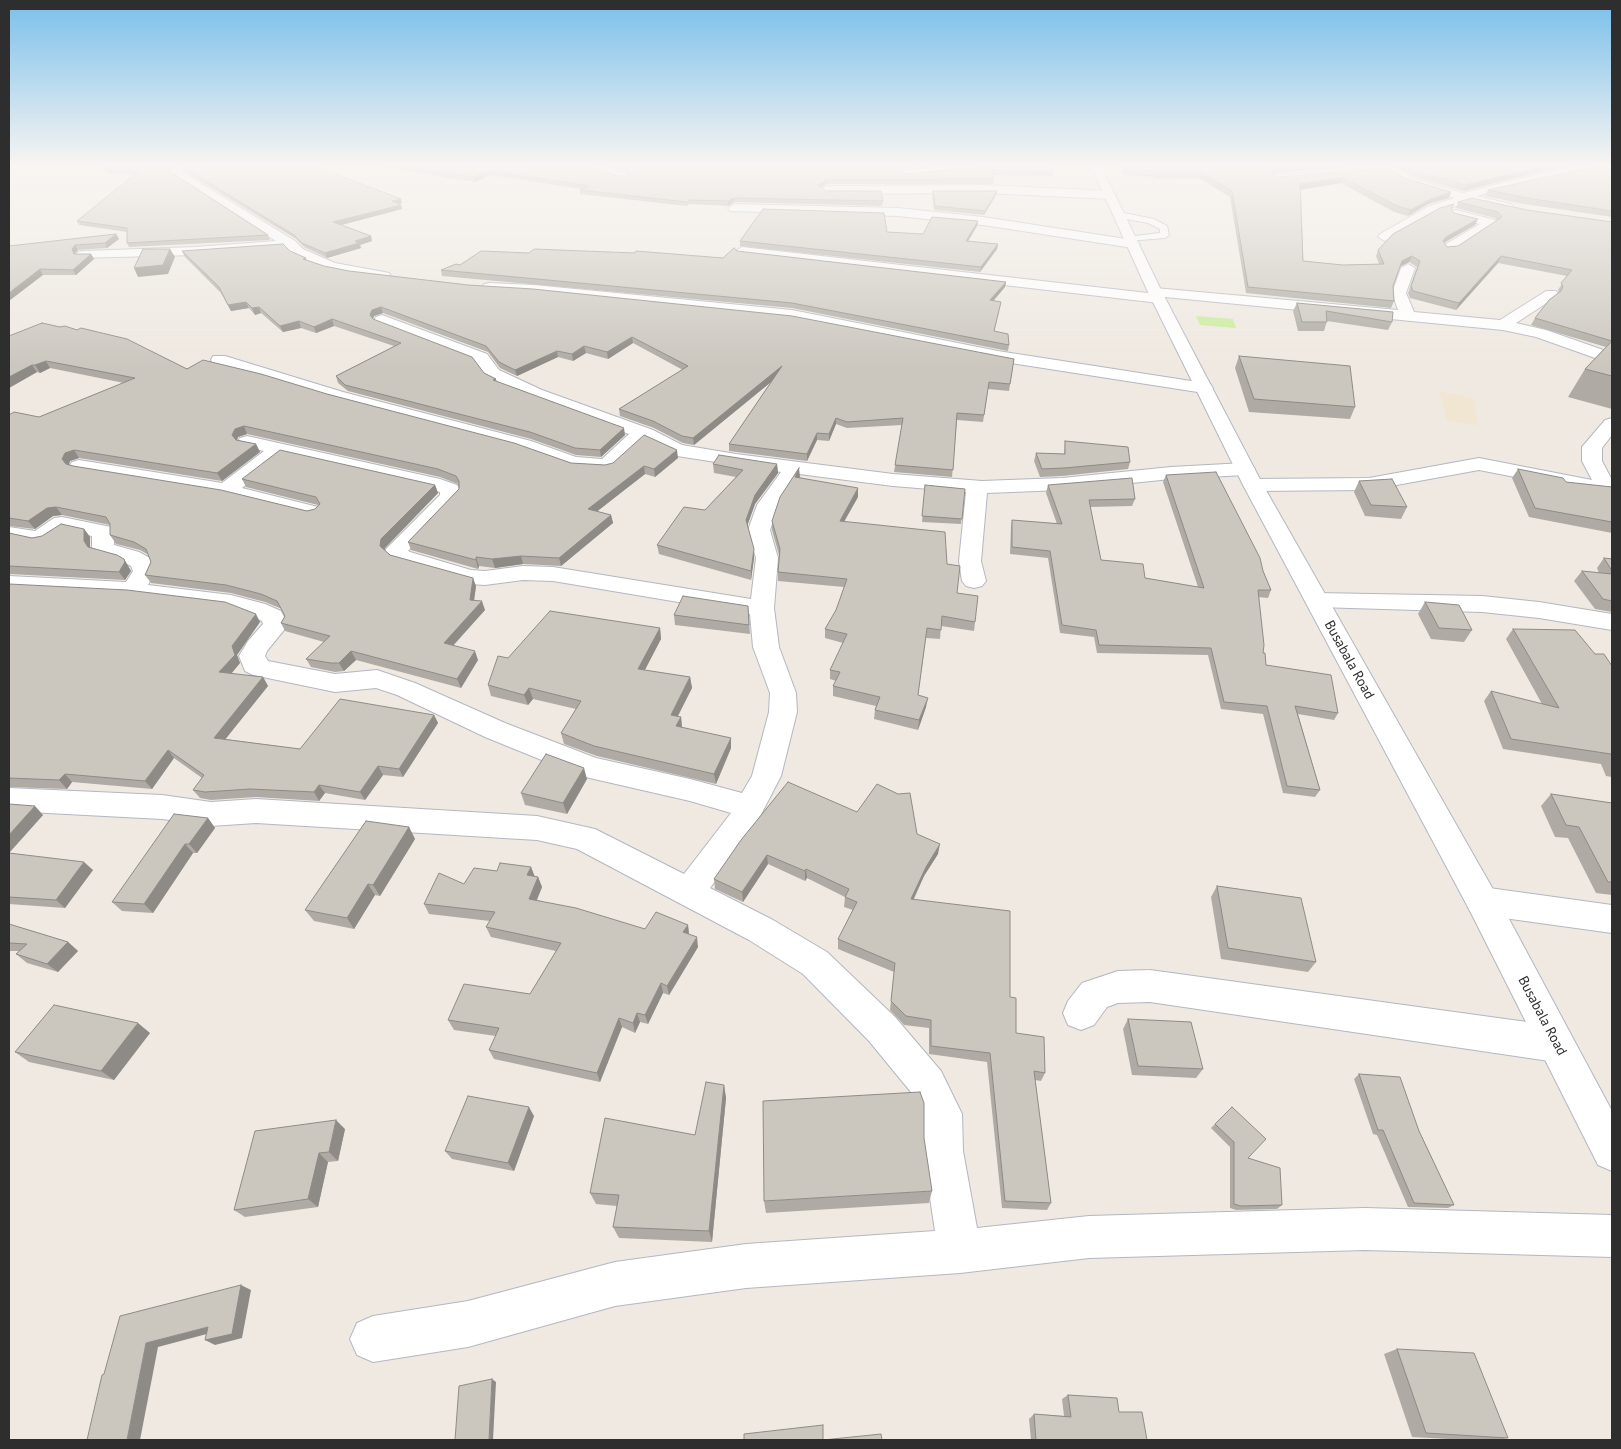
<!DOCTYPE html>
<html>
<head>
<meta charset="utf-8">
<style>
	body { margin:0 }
	#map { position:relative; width:1621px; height:1449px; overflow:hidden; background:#efe9e1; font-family:"PT Sans",sans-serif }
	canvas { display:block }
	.frame { position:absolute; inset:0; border:10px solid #2e2e2e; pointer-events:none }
</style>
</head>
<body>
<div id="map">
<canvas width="1621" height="1449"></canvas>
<div class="frame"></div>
</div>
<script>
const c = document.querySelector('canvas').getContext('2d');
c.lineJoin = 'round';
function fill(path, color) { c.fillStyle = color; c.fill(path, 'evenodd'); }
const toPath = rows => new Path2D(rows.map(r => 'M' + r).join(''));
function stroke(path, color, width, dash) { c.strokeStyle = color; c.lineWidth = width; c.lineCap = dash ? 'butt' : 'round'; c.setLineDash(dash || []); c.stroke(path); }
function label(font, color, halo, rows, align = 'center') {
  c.font = font + ' "PT Sans",sans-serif'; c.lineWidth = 4; c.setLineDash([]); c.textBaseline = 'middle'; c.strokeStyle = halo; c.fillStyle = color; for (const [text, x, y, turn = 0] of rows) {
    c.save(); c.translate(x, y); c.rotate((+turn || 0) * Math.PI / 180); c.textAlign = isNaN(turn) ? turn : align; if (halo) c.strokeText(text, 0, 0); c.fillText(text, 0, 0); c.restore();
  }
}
fill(toPath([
	[1439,391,1473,398,1478,425,1447,421]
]), '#f0e6d1');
fill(toPath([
	[1196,316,1233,319,1236,328,1200,325]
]), '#c9ec9a');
const service = toPath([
	[1119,212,1154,219,1167,226,1169,235,1165,238,1127,241,1127,237,1160,233,1160,229,1148,223,1116,217,1116,213,1119,212]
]);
const minor = toPath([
	[178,164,189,164,182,172,295,241,303,249,335,263,384,272,389,273,391,276,389,279,384,280,326,270,293,255,286,248,195,255,78,258,76,255,78,252,83,251,195,247,276,241,171,174,169,172,178,164],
	[584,164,599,164,627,174,629,176,627,178,619,178,585,166,584,164],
	[970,164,1100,164,1102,166,1096,169,992,168,905,176,899,173,905,170,970,164],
	[1374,164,1387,164,1411,178,1463,193,1530,176,1589,164,1609,164,1604,167,1531,182,1476,196,1511,204,1513,207,1507,211,1469,202,1437,212,1385,241,1378,237,1380,234,1429,206,1455,198,1403,182,1386,172,1275,181,1269,178,1275,175,1376,167,1374,164],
	[985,185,1110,191,1116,195,1110,199,985,193,826,194,820,190,826,186,985,185],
	[734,204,898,208,983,217,1133,240,1140,244,1133,248,983,225,898,216,730,211,728,208,734,204],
	[1456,210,1495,220,1497,223,1454,251,1444,251,1442,248,1444,245,1480,224,1452,217,1450,214,1452,211,1456,210],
	[742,247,1148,293,1150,289,1155,288,1398,310,1392,293,1401,268,1408,264,1415,268,1406,293,1414,312,1500,320,1546,291,1556,291,1558,294,1556,297,1516,323,1546,330,1612,353,1612,364,1536,337,1503,330,1165,297,1164,302,1159,303,737,254,735,251,742,247],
	[489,283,534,285,792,310,998,351,1204,383,1210,384,1213,388,1210,392,1204,393,998,361,792,320,714,311,484,290,482,287,484,284,489,283],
	[382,315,487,354,499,370,542,390,653,430,682,445,736,454,893,474,982,481,1062,478,1171,467,1245,463,1252,465,1255,469,1252,473,1245,475,1171,479,1062,490,987,493,981,561,986,581,982,586,974,588,966,586,962,581,959,561,966,492,893,486,799,474,779,505,770,530,778,558,774,608,779,647,796,693,797,712,781,776,753,830,710,888,773,920,827,952,895,1017,941,1071,962,1114,963,1151,977,1228,1089,1216,1365,1208,1612,1215,1612,1257,1365,1250,1089,1258,960,1273,746,1288,615,1306,468,1347,373,1362,357,1355,350,1339,357,1323,373,1316,468,1301,615,1262,746,1244,935,1231,923,1151,923,1116,915,1097,869,1041,803,974,749,940,577,849,537,840,256,823,211,826,162,819,9,811,9,788,162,795,211,802,256,799,537,816,595,829,684,874,731,813,690,801,581,776,485,737,397,695,376,688,335,692,253,675,245,671,239,656,248,641,263,624,262,621,247,614,230,609,133,597,9,590,9,576,126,582,133,571,131,566,123,562,95,554,92,549,92,536,66,530,47,543,39,545,9,539,9,527,35,531,54,518,62,517,111,527,114,532,114,545,139,552,150,558,153,563,155,571,148,585,231,595,265,604,281,611,288,625,267,651,265,656,268,661,335,674,377,670,415,683,505,723,596,758,690,779,742,793,752,776,769,712,770,693,753,647,750,614,553,581,523,580,485,585,469,584,394,562,385,553,386,549,440,495,440,492,283,456,242,488,318,507,322,511,318,515,311,517,226,496,79,472,72,470,69,466,72,462,79,460,222,483,264,451,240,446,237,442,240,438,247,436,440,479,457,485,460,489,460,496,457,500,408,551,410,552,471,570,485,571,523,566,553,567,751,599,756,558,748,530,757,505,781,472,677,456,645,441,614,469,607,471,573,469,517,449,457,432,331,400,213,364,211,360,213,356,225,356,343,392,531,441,576,457,602,459,629,434,530,398,487,378,475,362,376,323,374,320,376,317,382,315],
	[1612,418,1612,435,1602,448,1602,461,1612,480,1612,496,1479,470,1369,490,1253,491,1246,489,1243,485,1246,481,1253,479,1369,478,1479,458,1592,480,1582,461,1582,447,1605,420,1612,418],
	[1317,593,1482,596,1539,602,1612,614,1612,630,1539,618,1482,612,1317,607,1309,605,1305,600,1309,595,1317,593],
	[1482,887,1612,905,1612,933,1482,915,1470,911,1466,901,1470,891,1482,887],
	[1150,970,1556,1026,1569,1031,1574,1044,1569,1057,1556,1062,1150,1002,1118,1003,1107,1007,1094,1025,1081,1030,1068,1025,1063,1013,1068,1001,1082,983,1118,971,1150,970]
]);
const tertiary = toPath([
	[1090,164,1100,164,1162,292,1263,485,1494,891,1612,1111,1612,1171,1598,1165,1470,911,1243,485,1148,292,1090,164]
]);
stroke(service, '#b4b7c1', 2);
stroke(minor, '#b4b7c1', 2);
stroke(tertiary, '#b4b7c1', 2);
fill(service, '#fff');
fill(minor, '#fff');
fill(tertiary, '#fff');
fill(toPath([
	[92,164,175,164,168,170,268,235,270,240,129,247,127,243,127,232,79,225,77,221,134,175,108,174,107,171,105,171,103,167,106,165],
	[186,164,315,164,315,166,402,203,399,204,401,205,402,209,341,225,371,236,372,241,360,245,361,248,327,258,304,247,296,239,185,172,183,167],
	[362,164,584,164,618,176,626,176,629,173,628,172,604,164,952,164,905,168,901,171,905,174,993,166,1054,172,1053,176,993,175,994,179,993,184,826,184,821,187,826,191,883,201,882,206,734,202,728,206,689,204,687,206,580,194,580,190,582,189,490,175,475,182],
	[1120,164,1373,164,1373,165,1275,173,1273,174,1277,177,1405,178,1449,198,1428,204,1408,216,1394,212,1341,183,1301,190,1303,261,1343,265,1379,264,1376,256,1378,250,1451,209,1454,213,1475,225,1444,243,1447,247,1458,246,1497,221,1495,218,1456,208,1458,202,1527,210,1612,222,1612,409,1568,397,1585,369,1606,347,1531,325,1535,318,1559,293,1558,290,1567,276,1498,263,1456,310,1410,298,1408,293,1417,267,1409,262,1400,267,1393,286,1394,301,1391,308,1246,293,1230,197,1199,178,1155,179,1153,177,1124,175],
	[1390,164,1581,164,1530,174,1463,191,1412,176],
	[1612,164,1612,217,1524,204,1485,196,1488,190],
	[933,191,996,195,984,215,934,210,932,195],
	[978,221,977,226,968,241,998,244,997,249,980,272,740,246,740,241,887,232,923,234],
	[116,234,119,239,107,248,78,250,75,254,91,254,94,259,76,275,43,275,9,246],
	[182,251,290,251,306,258,307,260,324,266,349,271,1014,359,1009,391,988,389,983,422,957,420,952,477,894,472,902,425,847,428,836,424,829,441,817,440,807,461,729,451,729,444,771,382,694,445,683,443,654,428,620,416,619,409,683,370,633,343,608,359,586,353,573,361,558,357,517,376,500,368,488,352,383,313,374,316,373,319,496,379,497,382,625,435,601,457,576,455,531,439,348,391,338,383,336,376,394,346,334,326,316,333,301,328,283,332,261,313,255,315,249,308,231,311,221,293,185,257],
	[737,251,1006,282,1005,287,993,301,1000,307,994,332,1009,345,1008,351,792,308,442,276,441,270,460,265,529,253,723,258],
	[1297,303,1392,322,1388,330,1327,321,1324,331,1298,331,1293,311],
	[9,336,327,394,571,463,605,465,678,458,655,477,645,474,597,511,611,515,613,523,561,566,523,564,495,568,479,566,478,569,411,550,408,542,459,489,458,484,440,477,247,434,238,437,237,440,256,444,260,452,222,481,79,458,70,461,69,464,73,466,307,511,315,509,318,505,246,487,242,479,435,485,438,493,385,548,384,550,390,555,476,586,474,600,485,610,453,646,478,660,461,688,356,660,344,671,335,672,311,667,306,659,324,642,285,631,281,623,285,616,282,609,265,602,231,593,151,583,145,575,151,562,149,555,140,550,116,544,110,535,110,525,62,515,53,516,35,529,9,526,9,415,39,417,124,383,50,368,40,373,37,372,9,388],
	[1239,356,1355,407,1350,419,1249,412,1235,368],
	[1065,441,1130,462,1128,469,1062,476,1040,477,1034,461,1036,453,1064,454],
	[713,464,777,464,778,473,755,504,747,526,754,558,751,580,659,554,657,545,705,510,736,477,714,473],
	[1518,469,1566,482,1612,487,1612,533,1529,517,1512,478],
	[1166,475,1263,571,1271,590,1268,598,1258,597,1263,653,1266,665,1338,713,1334,720,1298,714,1320,790,1315,797,1283,793,1263,714,1221,709,1208,655,1097,653,1094,637,1060,633,1048,558,1010,554,1011,527,1012,520,1057,524,1046,493,1048,485,1135,499,1132,506,1090,507,1101,560,1145,578,1198,587,1163,482],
	[799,477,858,497,844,521,947,564,957,593,975,622,974,631,941,626,940,639,926,638,918,695,926,707,918,730,874,719,875,710,876,706,833,696,833,686,836,681,830,679,830,670,843,643,825,638,825,629,836,610,844,587,778,581,778,572,779,555,772,530,772,521,800,477],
	[1359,481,1407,507,1401,519,1365,516,1354,492],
	[925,485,965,489,961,524,922,522],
	[84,529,90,537,90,547,124,559,131,571,125,580,9,574,9,533,32,538],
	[1604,558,1612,559,1612,612,1595,609,1574,581,1582,571,1599,573,1597,568],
	[9,584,260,622,237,655,240,663,231,674,263,677,268,686,225,739,300,749,434,715,438,723,403,777,383,775,365,800,325,793,319,801,256,797,211,800,200,798,193,790,202,778,174,758,152,789,72,782,67,789,9,787],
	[1425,602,1472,630,1464,642,1431,639,1418,614],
	[748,606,750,634,675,625,674,615],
	[660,628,661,639,645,670,690,677,692,688,677,716,681,717,682,728,731,738,731,748,716,784,597,756,564,744,561,733,576,709,533,699,528,705,491,696,488,685,508,658],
	[1513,629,1595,654,1612,666,1612,777,1606,776,1601,764,1503,749,1484,701,1491,691,1542,704,1506,639],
	[587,779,567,814,525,805,521,793],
	[1551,794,1612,803,1612,895,1596,893,1568,838,1555,837,1541,806],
	[9,804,43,815,9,853,93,870,65,908,9,904],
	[857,812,917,834,938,854,924,876,914,899,1010,997,1016,1033,1045,1073,1041,1081,1035,1080,1051,1203,1047,1210,1002,1208,987,1062,929,1054,929,1028,904,1025,890,1010,894,972,838,949,838,939,853,910,844,907,845,897,807,878,805,881,768,864,743,902,715,889,714,879],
	[208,818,215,828,197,853,193,853,153,913,122,911,112,902],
	[409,827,415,839,380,896,375,895,354,929,314,921,305,910],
	[531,867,534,876,538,877,542,887,537,900,645,929,688,925,689,934,698,947,669,995,663,993,648,1024,640,1022,635,1033,622,1027,600,1082,494,1059,489,1050,496,1036,454,1030,448,1020,530,994,556,951,491,937,486,927,490,921,429,914,424,904,464,884,497,871],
	[1217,886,1316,962,1308,972,1221,959,1211,897],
	[9,924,68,942,78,951,58,972,27,963,16,954,19,951,9,951],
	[1128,1019,1203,1069,1196,1078,1132,1075,1123,1029],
	[150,1033,114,1080,29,1062,15,1052],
	[1359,1074,1419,1131,1454,1205,1448,1208,1408,1207,1377,1135,1373,1134,1354,1079],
	[724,1085,726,1098,712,1242,619,1238,613,1227,617,1206,596,1204,590,1193,695,1135],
	[1232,1107,1248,1158,1282,1205,1277,1209,1236,1210,1230,1208,1230,1147,1211,1128],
	[534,1116,514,1171,452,1159,445,1151],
	[345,1129,338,1161,328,1162,318,1207,245,1217,234,1210],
	[932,1191,929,1203,766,1213,764,1201],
	[1397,1349,1508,1438,1498,1440,1467,1440,1412,1437,1384,1354],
	[1068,1395,1119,1412,1147,1440,1031,1440,1029,1419,1034,1414,1064,1416,1062,1399]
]), '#afaba4');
fill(toPath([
	[169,164,175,164,168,171,166,169,166,166],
	[905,164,952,164,905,168,897,174,898,169],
	[1327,164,1373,164,1373,165,1275,173,1267,177,1269,172,1277,168],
	[1557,164,1581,164,1530,174,1463,191,1466,185,1532,169],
	[489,171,490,175,475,182,474,177],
	[1343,178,1341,183,1298,190,1300,184],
	[826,180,826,184,818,189,818,185],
	[997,191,996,195,984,215,985,211],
	[1451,192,1449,198,1428,204,1408,216,1411,210,1431,199],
	[734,198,734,202,728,206,728,201],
	[401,199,402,203,393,205,392,201],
	[401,205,402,209,334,227,333,222],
	[1478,219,1475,225,1443,243,1443,241,1446,237],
	[978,221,977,226,965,246,966,241],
	[116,234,119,239,107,248,105,243],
	[371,236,372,241,360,245,361,248,327,258,325,253,355,241],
	[998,244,997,249,980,272,981,267],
	[75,245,78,250,74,254,76,259,72,249],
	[170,249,175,257,168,274,138,277,134,268],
	[91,254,94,259,76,275,73,270],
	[1412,256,1409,262,1399,267,1402,261],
	[1501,256,1498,263,1456,310,1459,303],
	[40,269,43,275,9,301,9,293],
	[1006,282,1005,287,989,306,990,300],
	[246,302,249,308,231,311,228,305],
	[259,307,261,313,255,315,252,308],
	[381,307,383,313,374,316,372,321,370,315,372,310],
	[332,319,334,326,316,333,314,327],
	[299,321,301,328,283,332,280,326],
	[632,337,633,343,608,359,607,352],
	[584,346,586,353,573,361,572,354],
	[557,351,558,357,517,376,515,370],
	[46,361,50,368,40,373,35,365],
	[32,365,37,372,9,388,9,377],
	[782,366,782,373,694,445,693,438],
	[836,418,836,424,829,441,829,434],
	[244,426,247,434,238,437,236,443,232,435,235,429],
	[624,428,625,435,601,457,600,450],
	[817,433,817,440,807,461,807,454],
	[256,444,260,452,222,481,217,473],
	[74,450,79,458,70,461,68,467,62,459,65,453],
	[677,450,678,458,655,477,654,469],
	[777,464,778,473,755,504,746,529,746,520,755,495],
	[644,466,645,474,590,517,588,509],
	[799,468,800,477,795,485,795,477],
	[435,485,438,493,385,548,384,554,380,546,381,539],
	[858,488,858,497,840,529,840,521],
	[56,507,62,515,53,516,35,529,28,521,47,508],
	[611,515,613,523,561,566,559,558],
	[84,529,90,537,90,549,88,547,84,541],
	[754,549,754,558,751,580,751,571],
	[521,556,523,564,495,568,492,559],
	[476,557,479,566,478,569,476,560],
	[124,559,131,571,125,580,119,572],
	[473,578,476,586,473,608,470,600],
	[482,601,485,610,447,652,444,643],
	[256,614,260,622,237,655,240,663,225,681,219,672,232,646],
	[660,628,661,639,640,679,638,669],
	[351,651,356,660,344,671,339,663],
	[475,651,478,660,461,688,457,679],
	[263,677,268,686,220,746,214,738],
	[690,677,692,688,673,726,671,715],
	[529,688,533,699,528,705,524,695],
	[928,698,926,707,918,730,919,720],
	[434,715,438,723,403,777,399,769],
	[681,717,682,727,678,737,676,726],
	[731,738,731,748,716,784,714,774],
	[168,750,174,758,152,789,145,781],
	[378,766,383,775,365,800,360,792],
	[584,768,587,779,567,814,563,803],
	[65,774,72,782,67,789,59,780],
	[319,785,325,793,319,801,314,792],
	[35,806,43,815,9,853,9,835],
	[208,818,215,828,197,853,189,844],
	[409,827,415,839,380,896,373,885],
	[185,844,193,853,153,913,144,904],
	[940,844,938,854,924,876,909,908,911,899,926,867],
	[767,855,768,864,743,902,742,892],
	[84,862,93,870,65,908,56,900],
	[531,867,535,877,527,875],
	[806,869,807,878,805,881,805,871],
	[538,877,542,887,533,909,529,899],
	[368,884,375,895,354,929,347,918],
	[688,925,689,935,683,932],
	[697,937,698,947,669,995,667,986],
	[68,942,78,951,58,972,47,964],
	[661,983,663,993,648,1024,645,1015],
	[637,1013,640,1022,635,1033,633,1023],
	[619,1018,622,1027,600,1082,597,1073],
	[138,1023,150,1033,114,1080,101,1071],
	[724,1085,726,1098,712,1242,709,1231],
	[529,1107,534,1116,514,1171,508,1163],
	[336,1120,345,1129,338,1161,329,1152],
	[319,1153,328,1162,318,1207,308,1199],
	[241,1285,251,1290,242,1338,215,1345,205,1340],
	[208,1327,218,1331,158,1347,140,1440,127,1440,146,1343],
	[492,1379,496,1382,493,1440,489,1440]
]), '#8e8b86');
const building = toPath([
	[111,164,169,164,166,166,166,169,268,235,127,243,127,228,77,221,139,171,106,169,111,167,103,167,111,164],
	[186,164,313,164,312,165,401,199,392,201,401,205,333,222,371,236,355,241,359,243,325,253,302,243,294,235,183,167,186,164],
	[387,164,584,164,618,176,626,176,630,172,627,168,615,164,908,164,905,164,898,169,905,174,993,166,1052,166,1054,172,992,170,994,179,826,180,818,185,826,191,881,191,883,201,734,198,728,201,689,200,687,202,580,190,590,186,489,171,474,177,387,164],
	[1123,164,1327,164,1277,168,1269,172,1277,177,1388,168,1405,178,1451,192,1431,199,1411,210,1397,206,1343,178,1300,184,1303,261,1343,265,1384,264,1378,250,1393,234,1440,208,1454,204,1451,209,1454,213,1478,219,1446,237,1443,241,1447,247,1458,246,1502,217,1498,212,1458,202,1472,198,1527,210,1612,222,1612,341,1535,318,1549,300,1561,291,1563,286,1561,283,1572,270,1501,256,1459,303,1413,291,1411,286,1420,261,1412,256,1402,261,1393,286,1394,301,1248,287,1232,191,1201,173,1156,173,1154,171,1125,170,1123,164],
	[1402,164,1557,164,1532,169,1466,185,1414,171,1402,164],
	[1606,164,1612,164,1612,211,1527,198,1488,190,1606,164],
	[933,191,997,191,985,211,935,206,933,191],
	[763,209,884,213,887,232,923,234,932,217,978,221,966,241,998,244,981,267,740,241,763,209],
	[116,234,105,243,75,245,72,249,74,254,91,254,73,270,40,269,9,293,9,246,116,234],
	[283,244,290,251,306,258,303,259,324,266,349,271,468,285,533,289,792,316,1014,359,1010,384,989,382,984,415,957,413,953,470,895,465,903,418,847,422,836,418,829,434,817,433,807,454,729,444,782,366,693,438,682,436,653,421,619,409,688,366,632,337,607,352,584,346,572,354,557,351,515,370,499,362,486,346,381,307,372,310,370,315,373,319,472,357,484,373,496,379,493,380,624,428,600,450,575,448,530,432,345,385,336,376,401,343,332,319,314,327,299,321,280,326,259,307,252,308,246,302,228,305,219,287,182,251,283,244],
	[734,248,737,251,1006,282,990,300,1001,302,994,331,1008,334,1009,345,792,303,441,270,456,264,460,265,481,251,529,253,534,249,635,253,636,251,723,258,734,248],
	[143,249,170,249,163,265,134,268,143,249],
	[1297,303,1393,312,1392,322,1326,311,1327,322,1302,322,1297,303],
	[42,323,60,327,65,326,77,330,81,328,127,339,187,369,203,360,261,374,327,394,514,443,571,463,605,465,613,463,644,435,677,450,654,469,644,466,588,509,611,515,559,558,521,556,492,559,476,557,476,560,408,542,459,489,459,481,456,476,438,469,244,426,235,429,232,435,236,440,256,444,217,473,74,450,65,453,62,459,66,464,73,466,221,490,307,511,315,509,320,504,316,497,242,479,280,450,435,485,381,539,380,546,390,555,473,578,470,600,482,601,444,643,475,651,457,679,351,651,339,663,331,663,306,659,330,636,281,623,285,616,277,601,261,594,226,585,145,575,151,562,146,549,134,542,110,535,110,524,106,517,56,507,47,508,28,521,9,518,9,415,14,412,39,417,135,378,46,361,35,365,32,365,9,377,9,336,42,323],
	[1612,341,1612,376,1585,369,1612,341],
	[1239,356,1350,366,1355,407,1254,399,1239,356],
	[1065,441,1128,447,1130,462,1064,468,1042,469,1036,453,1065,454,1065,441],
	[719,455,777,464,755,495,746,520,754,549,751,571,657,545,684,507,705,510,743,470,713,464,719,455],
	[799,468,795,477,858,488,840,521,945,532,947,564,960,566,957,593,978,596,975,622,942,616,941,630,927,628,918,695,928,698,919,720,875,710,880,697,833,686,840,672,830,670,847,634,825,629,836,610,847,579,778,572,780,549,772,521,780,497,799,468],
	[1518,469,1563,478,1566,482,1612,487,1612,522,1535,508,1518,469],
	[1216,472,1260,558,1263,571,1271,590,1258,590,1264,645,1263,653,1265,653,1266,665,1331,675,1338,713,1295,706,1320,790,1287,786,1267,706,1224,702,1211,648,1099,645,1096,630,1062,625,1050,551,1012,547,1012,520,1062,524,1048,485,1132,478,1135,499,1089,500,1101,560,1143,564,1145,578,1204,588,1166,475,1216,472],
	[1392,479,1407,507,1371,505,1359,481,1392,479],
	[925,485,965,489,962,519,922,516,925,485],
	[61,524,84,529,84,541,88,547,117,555,124,559,125,562,119,572,9,566,9,533,32,538,42,536,61,524],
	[1604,558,1612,559,1612,571,1604,558],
	[1582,571,1612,574,1612,601,1603,599,1582,571],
	[9,584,127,590,225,602,256,614,232,646,235,655,219,672,263,677,214,738,300,749,340,699,434,715,399,769,378,766,360,792,319,785,314,792,250,789,205,792,193,790,204,775,168,750,145,781,65,774,59,780,9,778,9,584],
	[683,596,748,606,749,625,674,615,683,596],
	[1425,602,1459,605,1472,630,1439,628,1425,602],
	[550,611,660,628,638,669,690,677,671,715,681,717,676,726,731,738,714,774,594,746,561,733,581,701,529,688,524,695,488,685,498,656,508,658,550,611],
	[1513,629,1575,630,1595,654,1604,654,1612,666,1612,757,1611,754,1511,739,1491,691,1559,708,1513,629],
	[546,754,584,768,563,803,521,793,546,754],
	[788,782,857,812,877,784,898,794,910,793,917,834,940,844,926,867,911,899,1010,911,1010,997,1016,998,1016,1033,1044,1037,1045,1073,1034,1071,1051,1203,1005,1201,990,1053,931,1046,931,1020,906,1016,891,1001,895,963,838,939,857,902,845,897,849,889,806,869,805,871,767,855,742,892,714,879,741,840,788,782],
	[1551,794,1612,803,1612,882,1608,882,1579,827,1566,825,1551,794],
	[9,804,35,806,9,835,9,804],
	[174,814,208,818,189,844,185,844,144,904,112,902,174,814],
	[366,821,409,827,373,885,368,884,347,918,305,910,366,821],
	[9,853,84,862,56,900,9,897,9,853],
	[500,863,531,867,527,875,538,877,529,899,576,908,645,929,656,912,688,925,683,932,697,937,667,986,661,983,645,1015,637,1013,633,1023,619,1018,597,1073,489,1050,499,1028,448,1020,464,984,530,994,561,943,486,927,495,912,424,904,439,873,464,884,474,868,497,871,500,863],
	[1217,886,1301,898,1316,962,1228,948,1217,886],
	[9,924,68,942,47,964,16,954,27,944,9,943,9,924],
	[54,1005,138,1023,101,1071,15,1052,54,1005],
	[1128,1019,1191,1022,1203,1069,1138,1066,1128,1019],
	[1359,1074,1400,1077,1419,1131,1454,1205,1414,1203,1383,1130,1378,1130,1359,1074],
	[706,1082,724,1085,709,1231,613,1227,619,1195,590,1193,605,1118,695,1135,706,1082],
	[920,1092,924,1103,924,1138,932,1191,764,1201,763,1101,920,1092],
	[468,1096,529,1107,508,1163,445,1151,468,1096],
	[1232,1107,1266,1139,1248,1158,1280,1168,1282,1205,1241,1206,1234,1204,1234,1142,1215,1124,1232,1107],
	[336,1120,329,1152,319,1153,308,1199,234,1210,255,1131,336,1120],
	[241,1285,232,1334,205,1340,208,1327,146,1343,127,1440,87,1440,102,1375,104,1374,120,1316,241,1285],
	[1397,1349,1474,1353,1508,1438,1426,1433,1397,1349],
	[492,1379,489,1440,455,1440,459,1386,492,1379],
	[1068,1395,1117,1398,1119,1412,1142,1412,1147,1440,1036,1440,1034,1414,1071,1417,1068,1395],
	[823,1425,823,1440,881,1434,882,1440,744,1440,744,1434,823,1425]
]);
fill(building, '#cbc7bf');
stroke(building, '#8e8b86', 1);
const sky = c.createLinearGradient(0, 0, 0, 367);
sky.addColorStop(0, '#7abfeb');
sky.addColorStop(0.45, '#f8f5f2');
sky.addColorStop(1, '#f8f5f200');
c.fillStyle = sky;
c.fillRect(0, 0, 1621, 367);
label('14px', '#2e2e2e', '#fff', [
	["Busabala Road",1349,660,61],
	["Busabala Road",1542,1016,62]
]);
</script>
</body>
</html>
